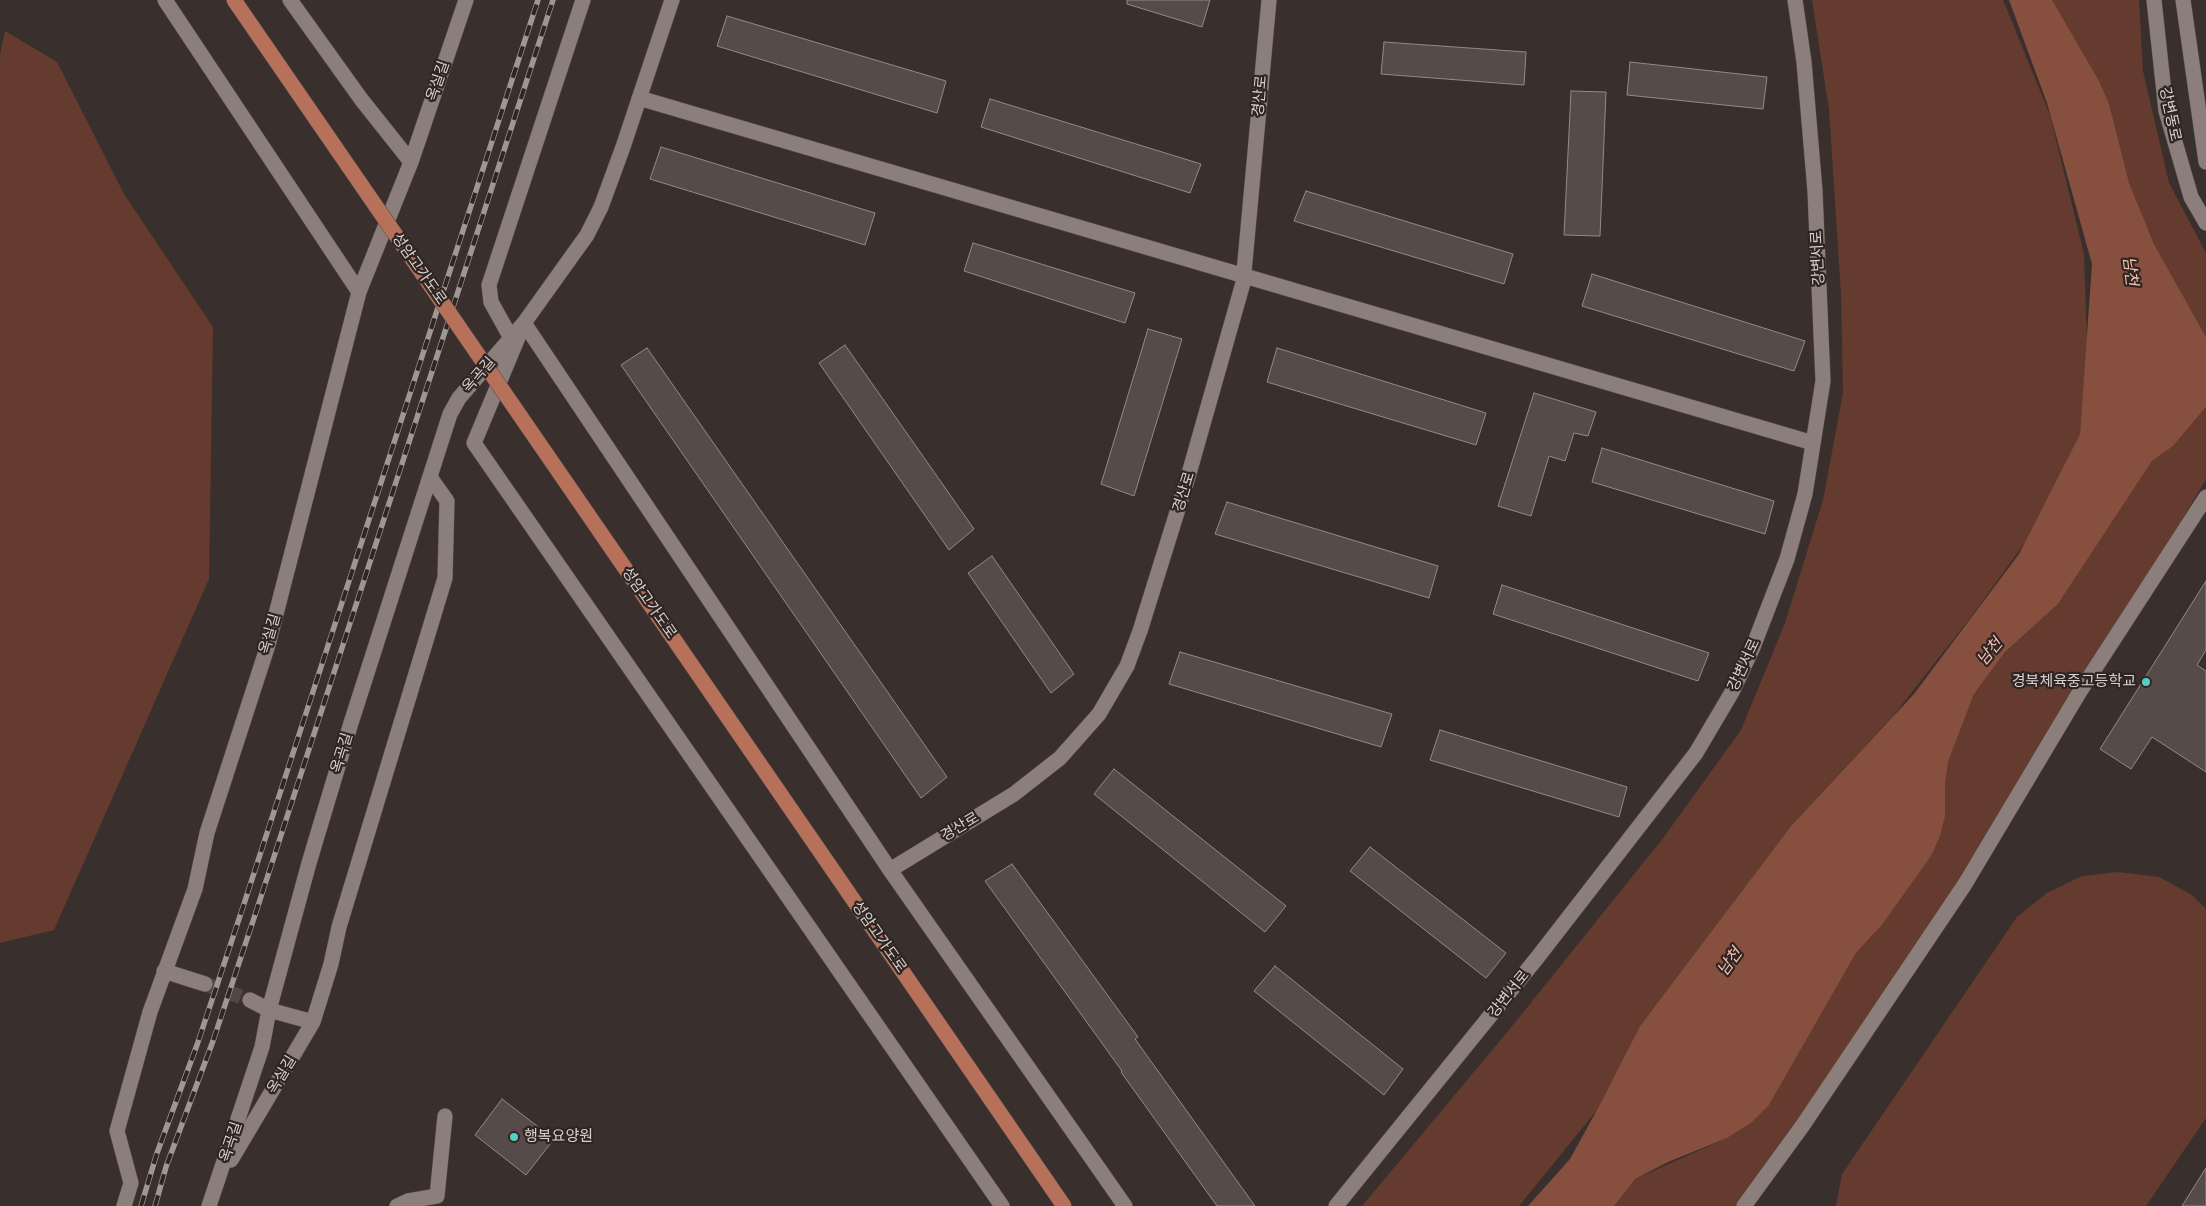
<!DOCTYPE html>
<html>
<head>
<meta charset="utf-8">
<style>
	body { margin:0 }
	canvas { display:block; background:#392f2c }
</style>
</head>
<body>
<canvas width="2206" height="1206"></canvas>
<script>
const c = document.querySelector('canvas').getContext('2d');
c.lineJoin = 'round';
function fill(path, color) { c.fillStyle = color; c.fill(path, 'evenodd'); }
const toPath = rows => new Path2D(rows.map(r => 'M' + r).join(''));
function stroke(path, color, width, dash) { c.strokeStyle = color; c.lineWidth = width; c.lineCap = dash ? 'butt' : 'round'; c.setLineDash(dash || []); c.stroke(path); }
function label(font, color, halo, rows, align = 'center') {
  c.font = font + ' Cabin,"Noto Sans KR",sans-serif'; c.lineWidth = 4.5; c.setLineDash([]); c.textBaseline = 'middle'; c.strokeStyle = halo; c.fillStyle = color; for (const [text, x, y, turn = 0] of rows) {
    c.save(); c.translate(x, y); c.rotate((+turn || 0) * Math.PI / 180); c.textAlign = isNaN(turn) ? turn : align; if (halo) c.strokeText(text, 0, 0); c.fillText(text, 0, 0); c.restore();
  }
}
fill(toPath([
	[1812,0,2003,0,2050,115,2084,254,2087,342,2080,434,2026,541,1971,617,1893,716,1791,826,1640,1026,1597,1110,1519,1206,1362,1206,1509,1030,1664,837,1741,730,1785,623,1823,500,1843,393,1841,294,1829,109],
	[2052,0,2139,0,2143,71,2169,183,2206,253,2206,337,2154,244],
	[5,31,57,62,124,194,213,327,209,579,54,930,0,943,0,55],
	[2206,407,2206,479,1965,884,1744,1206,1611,1206,1635,1179,1727,1138,1769,1105,1856,953,1874,934,1931,856,1948,762,1974,694,2005,652,2058,604,2152,461,2173,446],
	[2118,872,2159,877,2192,895,2206,909,2206,1118,2146,1206,1836,1206,1842,1174,2017,917,2047,893,2082,876]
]), '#643b2e');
fill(toPath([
	[2009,0,2052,0,2099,81,2109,104,2129,183,2154,244,2206,337,2206,407,2173,446,2152,461,2058,604,2005,652,1974,694,1948,762,1945,784,1945,816,1940,836,1931,856,1881,926,1856,953,1769,1105,1752,1122,1727,1138,1668,1162,1635,1179,1614,1206,1528,1206,1570,1159,1597,1110,1640,1026,1791,826,1914,694,2019,554,2080,434,2092,264,2047,103]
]), '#874f3e');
const building = toPath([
	[1127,0,1210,0,1202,27,1127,4,1127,0],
	[727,16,946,81,937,113,717,46,727,16],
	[1384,42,1526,52,1524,85,1381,74,1384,42],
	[1630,62,1767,77,1763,109,1627,95,1630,62],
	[1571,91,1606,92,1600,236,1564,235,1571,91],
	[990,99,1201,164,1190,193,981,127,990,99],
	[661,147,875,213,865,245,650,179,661,147],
	[1306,191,1513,254,1504,284,1294,221,1306,191],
	[973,243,1135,293,1125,323,964,271,973,243],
	[1592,274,1805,341,1794,371,1582,306,1592,274],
	[1148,329,1182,339,1134,496,1101,484,1148,329],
	[845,345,974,529,949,550,819,363,845,345],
	[647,348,947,777,921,798,621,365,647,348],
	[1277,348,1486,413,1476,445,1267,382,1277,348],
	[1534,393,1596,412,1588,436,1574,433,1565,461,1549,456,1531,516,1498,506,1534,393],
	[1602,448,1774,501,1765,534,1592,482,1602,448],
	[1227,502,1438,566,1429,598,1215,534,1227,502],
	[992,556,1074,674,1051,693,968,573,992,556],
	[2206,581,2206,650,2197,665,2206,671,2206,772,2152,737,2131,769,2100,749,2206,581],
	[1502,585,1709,653,1698,681,1493,614,1502,585],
	[1180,652,1392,714,1381,747,1169,684,1180,652],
	[1440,730,1627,787,1619,817,1430,760,1440,730],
	[1114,769,1286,906,1265,932,1094,794,1114,769],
	[1370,847,1506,953,1486,978,1350,871,1370,847],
	[1012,864,1138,1037,1135,1039,1255,1206,1217,1206,1121,1072,1122,1071,985,881,1012,864],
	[1275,966,1403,1069,1384,1095,1254,991,1275,966],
	[502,1099,554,1139,526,1175,475,1135,502,1099],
	[2206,1168,2206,1206,2182,1206,2206,1168]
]);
fill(building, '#564b48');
stroke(building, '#958985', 1);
stroke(toPath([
	[205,984,250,1000]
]), '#514744', 15, [15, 8]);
const minor = toPath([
	[165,0,359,292],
	[290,0,361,99,411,162],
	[2154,0,2166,111,2191,197,2206,223],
	[2183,0,2206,162],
	[639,98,1813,443],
	[511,338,491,302,489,285,583,0],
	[890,870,1014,794,1060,758,1099,714,1127,666,1140,631,1188,477,1243,283,1269,0],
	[164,971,205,984],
	[250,1000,269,1010,313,1022],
	[231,1160,313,1022,331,964,339,927,445,578,447,501,430,477],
	[124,1206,131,1183,117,1131,150,1012,195,889,207,833,268,645,359,292,411,162,466,0],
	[209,1206,262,1047,269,1010,309,863,351,723,450,414,459,398,524,323,587,235,601,207,623,147,672,0],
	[397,1206,408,1201,437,1196,445,1116],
	[1002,1206,474,443,524,323,890,870,1125,1206],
	[1336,1206,1537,958,1696,753,1732,692,1753,647,1787,559,1805,494,1823,381,1815,191,1804,62,1795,0],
	[1744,1206,1803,1125,1965,884,2079,693,2206,497]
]);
stroke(minor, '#544b48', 16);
stroke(minor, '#8b7e7b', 15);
const rail = toPath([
	[141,1206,157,1153,197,1045,242,910,538,0],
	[155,1206,166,1167,213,1041,256,912,553,0]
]);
stroke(rail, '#9f9795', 5.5);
stroke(rail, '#2f2522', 4, [11]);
const majorBridge = toPath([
	[234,0,1064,1206]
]);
stroke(majorBridge, '#544b48', 16, []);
stroke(majorBridge, '#b7715b', 15);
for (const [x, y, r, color] of [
	[2146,682,5,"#55cec4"],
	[514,1137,5,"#55cec4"]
]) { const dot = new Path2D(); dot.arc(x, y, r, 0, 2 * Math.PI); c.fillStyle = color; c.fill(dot); stroke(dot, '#2f2522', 2); }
label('15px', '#d8d1cf', '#2f2522', [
	["옥실길",438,81,-71],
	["경산로",1260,96,-85],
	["강변동로",2170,114,78],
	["강변서로",1818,258,-93],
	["성암고가도로",419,269,55],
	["옥곡길",479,375,-49],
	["경산로",1184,492,-73],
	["성암고가도로",649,603,55],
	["옥실길",270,634,-74],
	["강변서로",1744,665,-65],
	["옥곡길",342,753,-73],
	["경산로",960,827,-31],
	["성암고가도로",879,937,55],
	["강변서로",1509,994,-51],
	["옥실길",282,1075,-59],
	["옥곡길",231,1142,-72]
]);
label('15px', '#d8d1cf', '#2f2522', [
	["경북체육중고등학교",2136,682],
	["행복요양원",524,1137,"left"]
], 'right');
label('italic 16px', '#f6c1b0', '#2f2522', [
	["남천",2130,271,83],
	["남천",1990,652,-50],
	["남천",1730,962,-54]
]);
</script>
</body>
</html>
